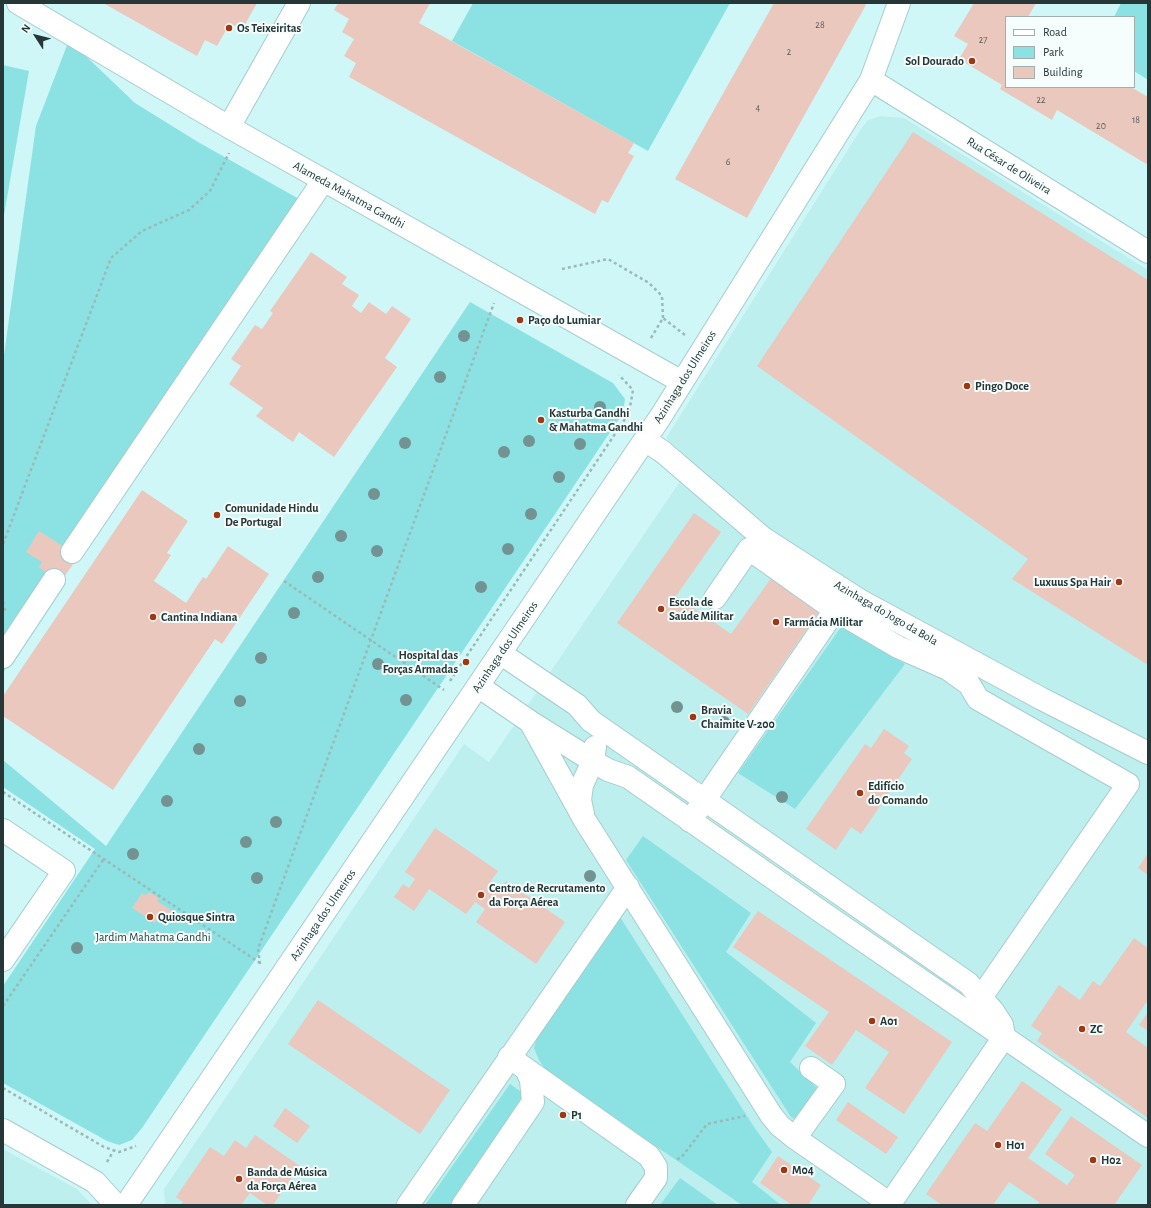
<!DOCTYPE html>
<html>
<head>
<meta charset="utf-8">
<style>
	body { margin:0 }
	#map { position:relative; width:1151px; height:1208px; overflow:hidden; background:#d0f7f7; font-family:"Alegreya Sans",sans-serif }
	canvas { display:block }
	.frame { position:absolute; inset:0; border:4px solid #273737; pointer-events:none }
	.legend { position:absolute; left:1005px; top:16px; width:130px; height:72px; box-sizing:border-box; background:#f6fdfd; border:1px solid #a3aeae; margin:0; padding:5px 7px; list-style:none; font-size:12px; color:#273737 }
	.legend li { display:flex; align-items:center; gap:8px; height:20px }
	.legend b { width:20px; border:1px solid #a3aeae }
	.north { position:absolute; left:16px; top:16px; width:40px; height:40px; -webkit-text-stroke:3px #f6fdfd; paint-order:stroke; rotate:306deg; font-size:11px; font-weight:700; line-height:16px; text-align:center; color:#273737 }
	.north::after { content:''; display:block; margin:auto; width:14px; height:18px; background:#273737; clip-path:polygon(50% 0,100% 100%,50% 72%,0 100%) }
</style>
</head>
<body>
<div id="map">
<canvas width="1151" height="1208"></canvas>
<div class="frame"></div>
<ul class="legend">
<li><b style="height:5px;background:#fff"></b>Road</li>
<li><b style="height:11px;background:#8ce2e2"></b>Park</li>
<li><b style="height:11px;background:#eac8be"></b>Building</li>
</ul>
<div class="north">N</div>
</div>
<script>
const c = document.querySelector('canvas').getContext('2d');
c.lineJoin = 'round';
function fill(path, color) { c.fillStyle = color; c.fill(path, 'evenodd'); }
const toPath = rows => new Path2D(rows.map(r => 'M' + r).join(''));
function stroke(path, color, width, dash) { c.strokeStyle = color; c.lineWidth = width; c.lineCap = dash ? 'butt' : 'round'; c.setLineDash(dash || []); c.stroke(path); }
function label(font, color, halo, rows, align = 'center') {
  c.font = font + ' "Alegreya Sans",sans-serif'; c.lineWidth = 4; c.setLineDash([]); c.textBaseline = 'middle'; c.strokeStyle = halo; c.fillStyle = color; for (const [text, x, y, turn = 0] of rows) {
    c.save(); c.translate(x, y); c.rotate((+turn || 0) * Math.PI / 180); c.textAlign = isNaN(turn) ? turn : align; if (halo) c.strokeText(text, 0, 0); c.fillText(text, 0, 0); c.restore();
  }
}
fill(toPath([
	[881,116,904,118,1148,270,1148,742,863,590,767,528,666,438,861,129,868,120],
	[681,480,1086,733,1148,764,1148,1205,165,1205,164,1189,464,744,489,762],
	[3,1149,77,1189,92,1205,3,1205]
]), '#bdefee');
fill(toPath([
	[473,3,730,3,648,151,452,41],
	[1121,3,1148,3,1148,80,1134,71,1134,17,1114,17],
	[69,40,135,103,198,142,315,208,59,584,3,673,3,362,36,126],
	[3,65,29,71,3,221],
	[470,302,613,383,625,399,623,413,142,1128,132,1140,119,1145,107,1141,3,1083,3,986,95,849,3,787,3,760,106,846],
	[841,627,905,664,795,809,738,773],
	[643,836,751,913,726,952,816,1023,790,1062,817,1088,796,1120,791,1117,626,860],
	[618,914,754,1127,772,1152,752,1182,781,1205,742,1205,547,1072,539,1060,534,1048,537,1036],
	[510,1084,524,1094,450,1205,425,1205],
	[680,1178,718,1205,660,1205]
]), '#8ce2e2');
fill(toPath([
	[103,3,257,3,242,30,230,23,217,46,205,40,197,56],
	[338,3,430,3,419,23,634,143,628,153,634,156,608,203,602,200,595,214,349,77,356,63,344,56,354,39,342,32,349,19,334,10],
	[774,3,863,3,866,5,747,218,675,179],
	[974,3,1036,3,1028,17,1006,17,1006,87,1131,87,1148,97,1148,165,1057,110,1052,120,1000,89,1002,85,959,59,968,44,954,36],
	[913,132,1148,280,1148,665,1012,579,1028,559,757,366],
	[311,252,347,277,342,284,359,295,352,306,361,313,369,302,386,314,392,306,411,319,385,358,397,367,334,457,299,432,293,442,256,416,263,408,229,384,241,366,231,359,255,325,262,329,273,313,270,311],
	[142,490,188,521,167,553,171,555,154,581,186,603,203,577,206,579,228,546,269,574,222,644,215,639,113,790,3,716,3,696],
	[694,513,721,532,676,596,731,634,772,577,820,610,748,714,617,623],
	[39,531,75,554,76,560,59,584,39,567,42,562,26,552],
	[884,729,909,746,904,753,912,759,861,834,851,827,836,850,806,829,865,744,871,748],
	[435,828,498,871,488,885,498,892,506,881,565,922,536,964,476,922,485,909,475,902,466,914,429,889,414,911,394,897,403,884,409,888,415,879,405,872],
	[1148,853,1148,875,1138,868],
	[149,892,159,898,157,901,174,912,170,918,162,912,155,923,132,908,142,893,146,895],
	[758,911,952,1042,904,1114,865,1088,889,1052,856,1030,832,1065,805,1046,829,1012,733,947],
	[1134,938,1148,948,1148,1000,1126,1032,1148,1048,1148,1118,1037,1041,1042,1033,1031,1026,1059,985,1080,1000,1093,981,1100,986],
	[318,1000,450,1090,420,1134,288,1044],
	[1148,1012,1148,1031,1139,1025],
	[1022,1081,1062,1109,1028,1158,1067,1185,1075,1175,1045,1154,1071,1116,1142,1165,1114,1205,1038,1205,1039,1202,1009,1182,993,1205,942,1205,926,1194,975,1123,987,1131],
	[848,1102,898,1137,886,1154,836,1120],
	[285,1108,310,1126,297,1143,273,1126],
	[255,1135,300,1166,273,1205,267,1205,250,1193,241,1205,181,1205,183,1202,176,1197,210,1147,224,1156,235,1140,246,1148],
	[778,1156,821,1185,808,1205,792,1205,760,1183]
]), '#eac8be');
const minor = toPath([
	[18,3,229,127,682,382],
	[871,80,1148,252],
	[229,127,299,3],
	[645,440,663,452,763,538,861,601,1042,699,1148,753],
	[72,552,323,181],
	[715,598,749,549,835,610],
	[500,653,577,705,591,721,968,983,993,1011,1002,1025,1004,1037,889,1205],
	[3,657,54,580],
	[478,686,532,723,593,761,608,770,628,777,826,915,1148,1136],
	[532,725,584,819,771,1115,780,1126,795,1138,892,1205],
	[583,814,580,800,582,785,593,761,595,747],
	[690,821,835,610,898,647,948,669,969,684,978,699,1128,784,982,996],
	[3,830,64,871,3,960],
	[509,1057,649,1156,656,1167,656,1178,637,1205],
	[3,1130,95,1182,116,1205],
	[795,1138,834,1084,811,1068],
	[126,1205,661,416,871,80,899,3],
	[408,1205,628,887],
	[463,1205,533,1102,531,1080,526,1069]
]);
stroke(minor, '#a6cccc', 24);
stroke(toPath([
	[562,269,608,259,649,283,662,296,663,318],
	[651,338,663,318,685,335],
	[3,544,111,258,142,231,189,210,210,191,229,153],
	[284,581,444,690],
	[3,602,5,611],
	[450,681,629,413,633,390,619,375],
	[3,792,260,963],
	[260,964,258,949,494,303],
	[3,1006,103,860],
	[3,1088,104,1147,119,1152,136,1146],
	[677,1159,681,1158,707,1124,745,1116],
	[107,1162,114,1150]
]), '#9ababa', 2.5, [3, 3]);
stroke(minor, '#fff', 22);
c.fillStyle = '#739292';
for (const [x, y] of [
	[464,336],
	[440,377],
	[600,407],
	[529,441],
	[405,443],
	[580,444],
	[504,452],
	[559,477],
	[374,494],
	[531,514],
	[341,536],
	[508,549],
	[377,551],
	[318,577],
	[481,587],
	[294,613],
	[261,658],
	[378,664],
	[406,700],
	[240,701],
	[677,707],
	[724,722],
	[199,749],
	[782,797],
	[167,801],
	[276,822],
	[246,842],
	[133,854],
	[590,876],
	[257,878],
	[77,948]
]) { c.beginPath(); c.arc(x, y, 6, 0, 2 * Math.PI); c.fill(); }
for (const [x, y, r, color] of [
	[229,28,4,"#9e3813"],
	[972,61,4,"#9e3813"],
	[520,320,4,"#9e3813"],
	[967,386,4,"#9e3813"],
	[541,420,4,"#9e3813"],
	[217,515,4,"#9e3813"],
	[1119,582,4,"#9e3813"],
	[661,609,4,"#9e3813"],
	[153,617,4,"#9e3813"],
	[776,622,4,"#9e3813"],
	[466,662,4,"#9e3813"],
	[693,717,4,"#9e3813"],
	[860,793,4,"#9e3813"],
	[481,895,4,"#9e3813"],
	[150,917,4,"#9e3813"],
	[872,1021,4,"#9e3813"],
	[1082,1029,4,"#9e3813"],
	[563,1115,4,"#9e3813"],
	[998,1145,4,"#9e3813"],
	[1093,1160,4,"#9e3813"],
	[784,1170,4,"#9e3813"],
	[239,1179,4,"#9e3813"]
]) { const dot = new Path2D(); dot.arc(x, y, r, 0, 2 * Math.PI); c.fillStyle = color; c.fill(dot); stroke(dot, '#f6fdfd', 1.5); }
label('10px', '#585b59', null, [
	["28",820,25],
	["27",983,40],
	["2",789,52],
	["22",1041,100],
	["4",758,108],
	["18",1136,120],
	["20",1101,126],
	["6",728,162]
]);
label('bold 12px', '#273737', '#f6fdfd', [
	["Os Teixeiritas",237,28],
	["Sol Dourado",964,61,"right"],
	["Paço do Lumiar",528,320],
	["Pingo Doce",975,386],
	["Kasturba Gandhi",549,413],
	["& Mahatma Gandhi",549,427],
	["Comunidade Hindu",225,508],
	["De Portugal",225,522],
	["Luxuus Spa Hair",1111,582,"right"],
	["Escola de",669,602],
	["Saúde Militar",669,616],
	["Cantina Indiana",161,617],
	["Farmácia Militar",784,622],
	["Hospital das",458,655,"right"],
	["Forças Armadas",458,669,"right"],
	["Bravia",701,710],
	["Chaimite V-200",701,724],
	["Edifício",868,786],
	["do Comando",868,800],
	["Centro de Recrutamento",489,888],
	["da Força Aérea",489,902],
	["Quiosque Sintra",158,917],
	["A01",880,1021],
	["ZC",1090,1029],
	["P1",571,1115],
	["H01",1006,1145],
	["H02",1101,1160],
	["M04",792,1170],
	["Banda de Música",247,1172],
	["da Força Aérea",247,1186]
], 'left');
label('12px', '#273737', '#f6fdfd', [
	["Rua César de Oliveira",1009,166,32],
	["Alameda Mahatma Gandhi",349,195,29],
	["Azinhaga dos Ulmeiros",685,377,-58],
	["Azinhaga do Jogo da Bola",886,613,30],
	["Azinhaga dos Ulmeiros",505,647,-56],
	["Azinhaga dos Ulmeiros",323,915,-56]
]);
label('12px', '#274040', '#f6fdfd', [
	["Jardim Mahatma Gandhi",153,937]
]);
</script>
</body>
</html>
